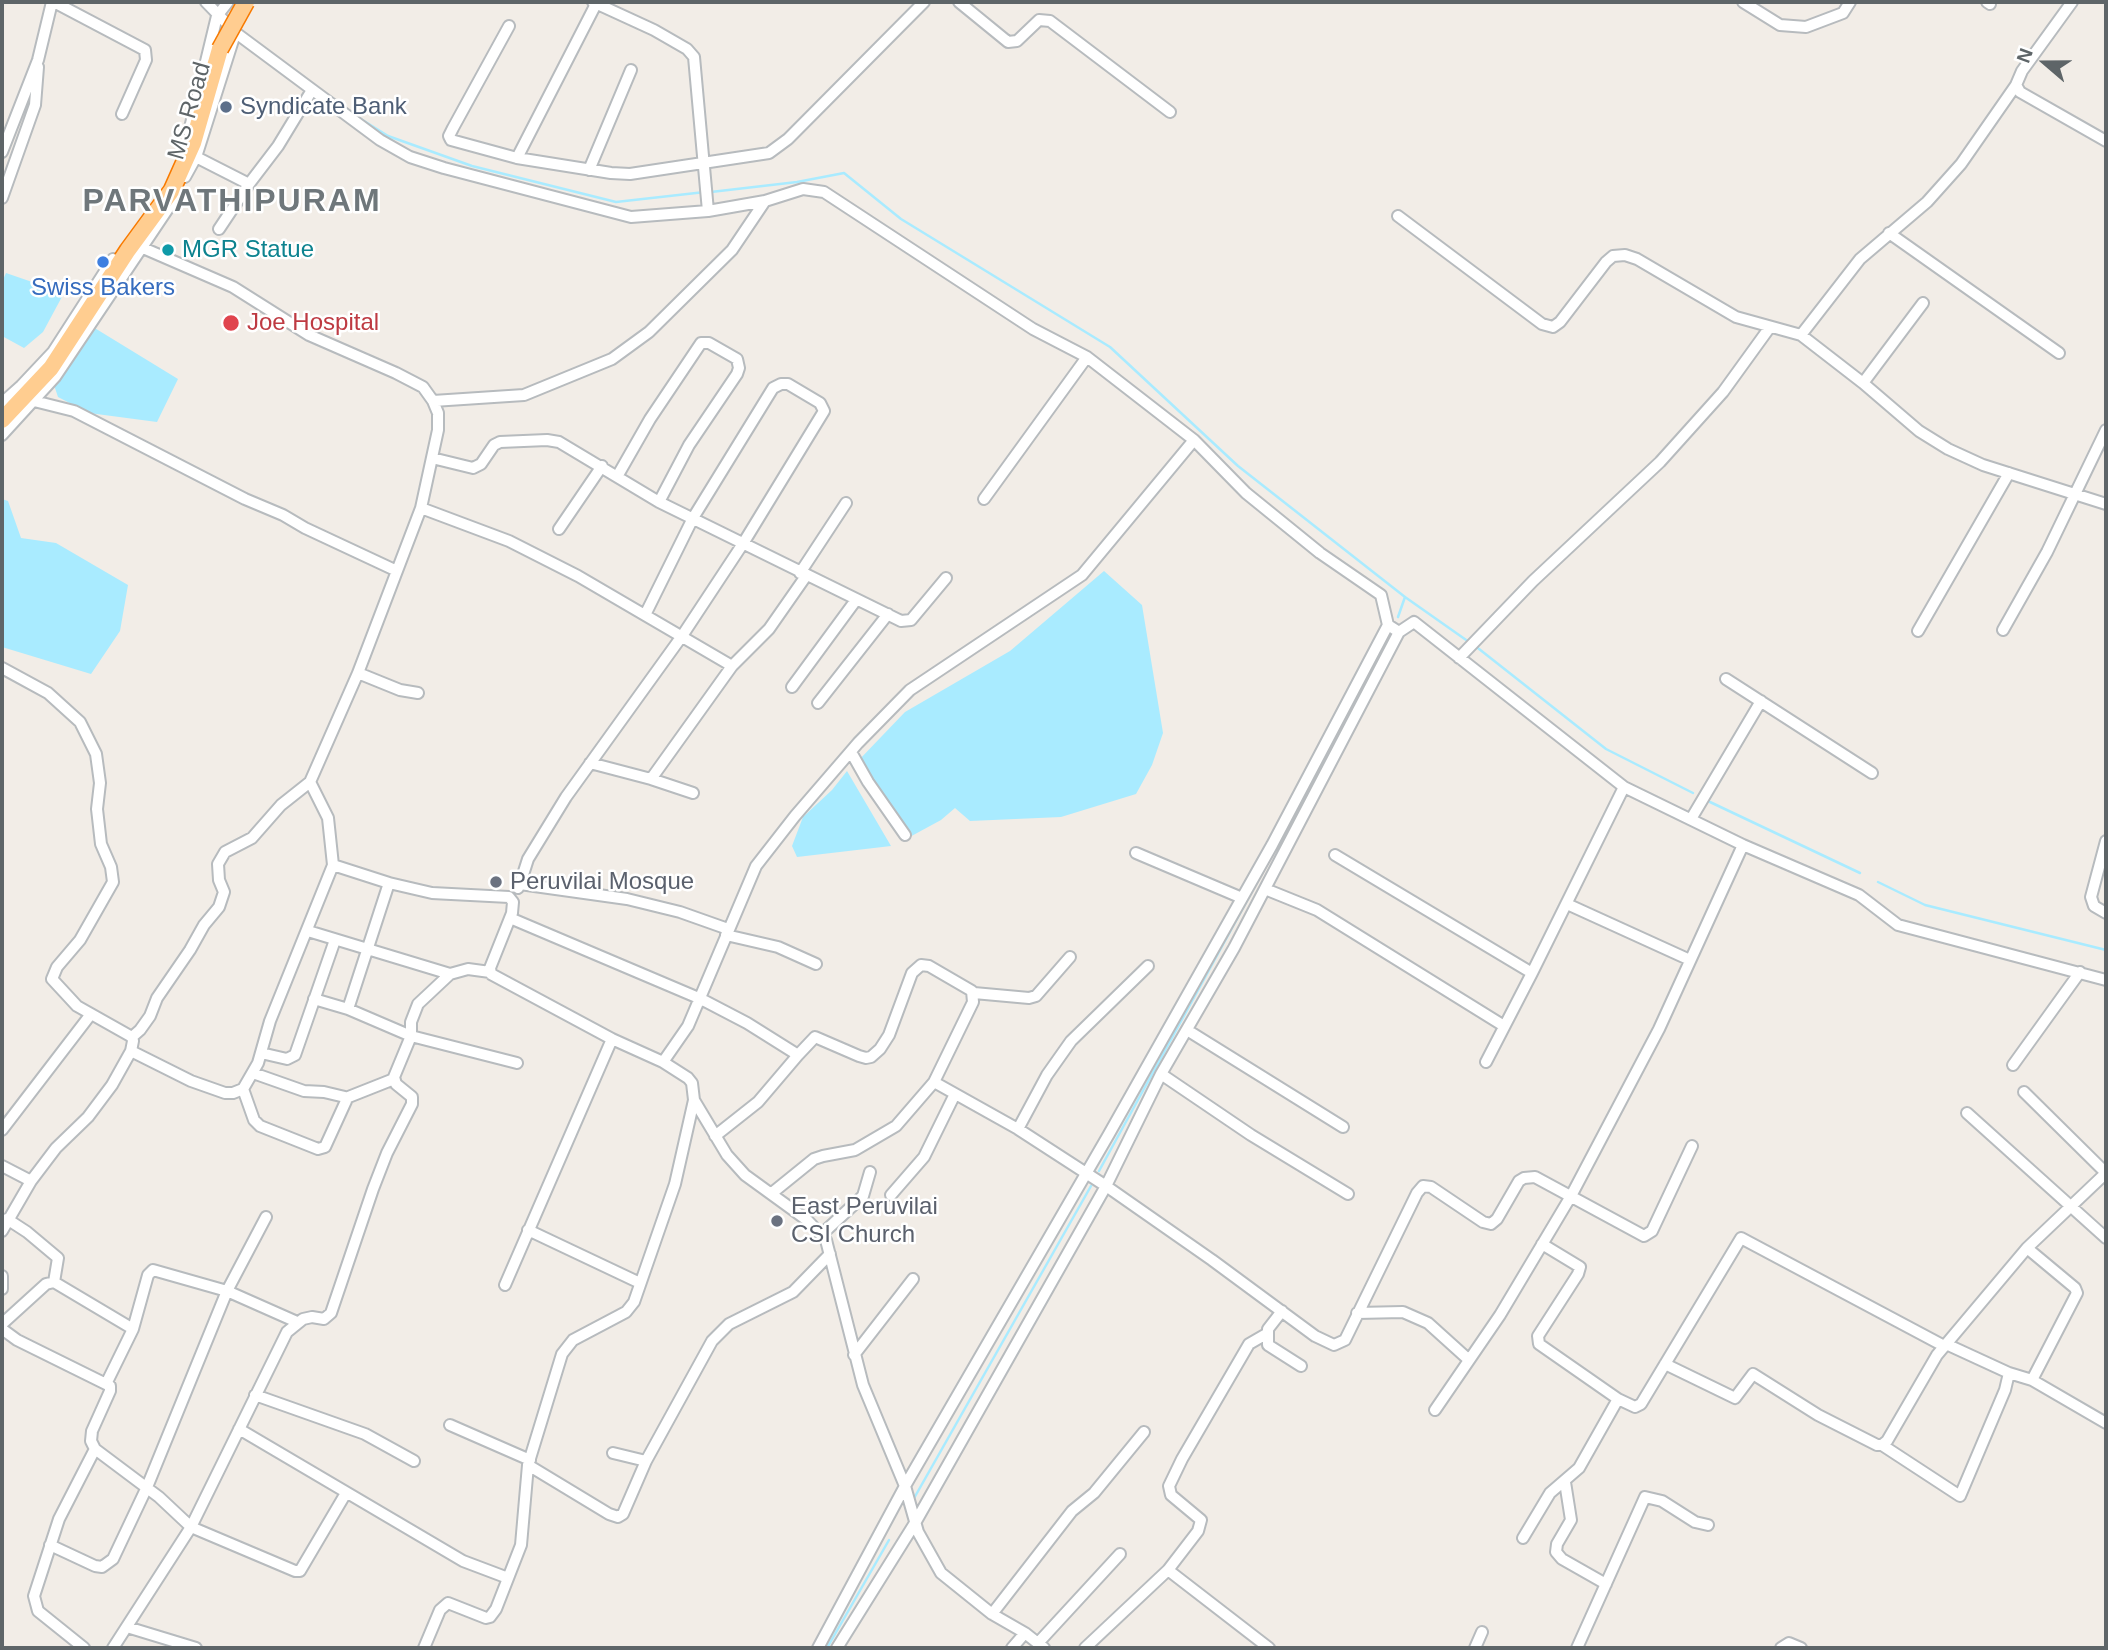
<!DOCTYPE html>
<html>
<head>
<meta charset="utf-8">
<style>
	body { margin:0 }
	#map { position:relative; width:2108px; height:1650px; overflow:hidden; background:#f2ede7; font-family:Arial,sans-serif }
	canvas { display:block }
	.frame { position:absolute; inset:0; border:4px solid #5e6568; pointer-events:none }
	.north { position:absolute; left:2010px; top:28px; width:70px; height:70px; -webkit-text-stroke:5px #fff; paint-order:stroke; rotate:290deg; font-size:19px; font-weight:700; line-height:28px; text-align:center; color:#5e6568 }
	.north::after { content:''; display:block; margin:auto; width:24px; height:32px; background:#5e6568; clip-path:polygon(50% 0,100% 100%,50% 72%,0 100%) }
</style>
</head>
<body>
<div id="map">
<canvas width="2108" height="1650"></canvas>
<div class="frame"></div>
<div class="north">N</div>
</div>
<script>
const c = document.querySelector('canvas').getContext('2d');
c.lineJoin = 'round';
function fill(path, color) { c.fillStyle = color; c.fill(path, 'evenodd'); }
const toPath = rows => new Path2D(rows.map(r => 'M' + r).join(''));
function stroke(path, color, width, dash) { c.strokeStyle = color; c.lineWidth = width; c.lineCap = dash ? 'butt' : 'round'; c.setLineDash(dash || []); c.stroke(path); }
function label(font, color, halo, rows, align = 'center') {
  c.font = font + ' Arial,sans-serif'; c.lineWidth = 5; c.setLineDash([]); c.textBaseline = 'middle'; c.strokeStyle = halo; c.fillStyle = color; for (const [text, x, y, turn = 0] of rows) {
    c.save(); c.translate(x, y); c.rotate((+turn || 0) * Math.PI / 180); c.textAlign = isNaN(turn) ? turn : align; if (halo) c.strokeText(text, 0, 0); c.fillText(text, 0, 0); c.restore();
  }
}
fill(toPath([
	[6,273,64,293,43,332,24,348,2,336,2,282],
	[93,327,178,379,157,422,89,413,58,397,53,382],
	[2,499,8,501,21,538,56,543,128,585,120,631,91,674,2,647],
	[1104,571,1142,605,1163,733,1152,765,1136,794,1061,817,970,821,955,808,941,820,906,839,858,761,905,712,1010,651],
	[847,771,891,846,797,857,792,846,803,817,832,790]
]), '#a9ebff');
stroke(toPath([
	[214,2,217,5],
	[356,116,388,136,472,166,616,202,705,192],
	[711,192,797,182,844,173,901,219,1110,347,1238,466,1405,597,1469,642],
	[1398,617,1405,597],
	[1474,645,1606,749,1693,793],
	[1323,760,1390,633],
	[1710,802,1860,873],
	[1878,882,1925,905,2106,950],
	[1099,1171,1272,855],
	[913,1500,1091,1186],
	[827,1648,889,1540]
]), '#a9ebff', 2.5);
const minor = toPath([
	[54,2,145,50,146,60,122,114],
	[206,2,236,33,380,140,410,157,444,168,631,217,708,211,765,201,803,189,824,192,1033,329,1087,357,1194,440,1246,493,1320,553,1381,595,1388,625,1399,632,1414,622,1624,787,1743,845,1859,895,1898,925,2106,980],
	[593,2,654,30,687,49,694,57,708,211],
	[959,2,1008,42,1017,41,1039,20,1050,21,1170,112],
	[1743,2,1780,25,1806,27,1843,13,1850,2],
	[1987,2,1990,4],
	[2072,2,2022,71,2016,85,2020,92,2106,141],
	[509,26,453,128,449,136,451,140,517,158,611,173,630,174,769,153,788,139,924,2],
	[189,132,217,16,228,2],
	[2,152,38,60,52,2],
	[196,157,249,184],
	[517,158,596,4],
	[589,170,631,70],
	[185,177,196,157,235,34],
	[2,198,35,105,38,67],
	[1398,216,1542,324,1553,327,1560,322,1606,262,1613,256,1625,255,1637,259,1736,317,1801,335,1863,383,1919,431,1948,449,1983,465,2106,504],
	[219,229,249,184,278,146,312,90],
	[1889,233,2059,353],
	[143,248,233,287,309,335,396,373,423,387,433,401,438,413,438,430,421,508,358,673,310,782,328,818,333,865,389,883,432,893,509,897,513,902,512,913,490,968,491,974,612,1039,663,1062,688,1078,692,1083,694,1100,727,1155,745,1175,807,1220,826,1240,863,1385,905,1486,918,1532,941,1573,992,1614,1025,1633,1044,1648],
	[1801,335,1860,259,1927,202,1961,164,2016,85],
	[1863,383,1923,303],
	[34,401,74,411,245,499,283,515,305,528,397,571],
	[433,401,524,395,612,359,649,332,732,250,765,201],
	[2,403,21,386,53,352,113,259],
	[2,435,55,377,175,198],
	[432,458,473,468,481,464,494,445,500,442,547,440,559,442,659,502,901,621,911,620,946,578],
	[618,475,650,419,701,343,709,343,737,359,739,368,737,374,689,445,659,502],
	[984,499,1087,357],
	[421,508,509,541,578,576,732,666],
	[559,529,602,466],
	[800,573,846,503],
	[2003,630,2047,552,2106,430],
	[1918,631,2009,473],
	[1459,658,1533,581,1660,462,1723,392,1770,327],
	[2,668,48,693,80,722,96,754,100,783,97,809,101,844,111,867,113,882,80,940,57,967,52,979,77,1006,132,1037,133,1041,131,1051,112,1085,88,1117,56,1148,31,1181,2,1231],
	[358,673,400,690,418,693],
	[1726,679,1872,773],
	[792,687,856,600],
	[818,703,888,614],
	[851,752,868,782,905,835],
	[590,763,651,779,693,793],
	[651,779,732,666,769,629,806,576],
	[1691,819,1761,701],
	[2106,841,2091,897,2094,906,2106,913],
	[1136,853,1242,898],
	[1335,855,1532,973],
	[520,884,528,859,566,797,682,636,744,542,824,411,820,403,788,384,781,384,773,388,693,518,645,615],
	[518,888,520,884,627,899,680,912,728,929],
	[1265,889,1317,910,1504,1026],
	[1567,904,1690,960],
	[510,918,701,999,747,1023,798,1055,815,1037,859,1056,866,1058,871,1057,880,1049,889,1035,912,973,921,965,929,966,972,991,973,1002,934,1082,896,1126,855,1150,823,1156,814,1159,772,1193],
	[308,931,450,974],
	[726,935,778,947,816,964],
	[974,993,1029,998,1036,996,1070,957],
	[314,999,348,1009,411,1036,517,1063],
	[348,1009,389,883],
	[1187,1030,1343,1127],
	[132,1037,140,1030,150,1016,157,998,190,950,204,925,219,907,224,892,219,880,218,864,225,852,252,838,281,805,310,782],
	[131,1051,191,1081,225,1093,233,1093,243,1089,258,1063,270,1021,333,865],
	[261,1053,287,1059,295,1055,335,940],
	[663,1062,688,1026,756,866,795,816,858,743,910,690,1082,575,1194,440],
	[1486,1062,1532,973,1624,787],
	[2013,1065,2080,972],
	[1161,1074,1251,1135,1348,1194],
	[934,1082,1018,1129,1106,1186,1212,1260,1315,1336,1334,1345,1345,1340,1417,1193,1423,1186,1431,1187,1483,1222,1491,1224,1497,1219,1519,1181,1524,1178,1535,1177,1644,1236,1652,1231,1692,1146],
	[243,1089,254,1120,260,1126,318,1149,325,1147,346,1101,345,1097,324,1092,304,1091,253,1073],
	[2024,1092,2106,1173],
	[346,1098,394,1079],
	[1967,1113,2106,1238],
	[1018,1129,1047,1075,1071,1041,1148,966],
	[2,1130,91,1014],
	[715,1136,758,1102,798,1055],
	[2,1166,31,1181],
	[891,1195,924,1157,955,1094],
	[7,1219,27,1232,58,1258,54,1282],
	[528,1230,640,1283],
	[822,1234,863,1196,870,1172],
	[1542,1244,1580,1267,1578,1274,1538,1336,1539,1344,1618,1399,1635,1407,1641,1404,1741,1238,1944,1346],
	[2027,1248,2075,1288,2077,1293,2032,1380],
	[2,1276,2,1289],
	[505,1285,612,1039],
	[1282,1311,1268,1329,1268,1345,1301,1366],
	[1357,1313,1403,1312,1428,1323,1469,1360],
	[2,1324,46,1284,54,1282,133,1329],
	[2,1329,17,1340,110,1386,110,1391,92,1431,91,1441,95,1449,159,1497,191,1527,113,1648],
	[1946,1344,2009,1373],
	[854,1355,913,1279],
	[1665,1364,1735,1398,1753,1374,1818,1415,1877,1445,1882,1445,1887,1441,1937,1355,2027,1248,2106,1173],
	[106,1384,133,1329,148,1275,153,1270,227,1291,297,1322],
	[255,1395,365,1434,414,1461],
	[1435,1410,1500,1315,1571,1196,1659,1029,1743,845],
	[450,1425,530,1460],
	[239,1429,463,1561,508,1578],
	[1882,1445,1960,1496,2005,1390,2009,1373,2032,1380,2106,1423],
	[613,1453,646,1461],
	[528,1465,609,1514,618,1517,623,1514,646,1461,712,1341,729,1324,793,1292,830,1254],
	[1565,1482,1571,1520,1557,1544,1556,1552,1562,1559,1606,1584],
	[346,1493,300,1571,295,1571,191,1527,287,1332,303,1319,312,1317,324,1319,331,1313,373,1189,387,1153,412,1104,412,1097,396,1084,394,1077,411,1036,411,1022,418,1004,450,974,468,969,490,972],
	[1523,1538,1550,1493,1579,1468,1618,1399],
	[50,1545,95,1566,102,1567,113,1559,147,1487,227,1291,266,1217],
	[1168,1570,1269,1648],
	[992,1614,1072,1511,1094,1493,1144,1432],
	[127,1627,196,1648],
	[1038,1643,1120,1554],
	[84,1648,38,1611,34,1596,59,1519,95,1449],
	[424,1648,440,1610,448,1603,486,1618,490,1617,496,1609,521,1545,528,1465,562,1354,573,1340,626,1312,634,1302,675,1184,694,1100],
	[818,1648,905,1486,1109,1134,1272,845,1388,625],
	[837,1648,915,1523,1106,1186,1161,1074,1234,948,1399,632],
	[1012,1648,1025,1633],
	[1085,1648,1168,1570,1198,1531,1201,1520,1171,1495,1169,1486,1182,1459,1249,1344,1268,1333],
	[1475,1648,1482,1632],
	[1577,1648,1645,1497,1662,1501,1695,1522,1708,1525],
	[1781,1648,1789,1643,1801,1648]
]);
const highway = toPath([
	[2,420,51,368,128,250,172,190,193,143,220,49]
]);
stroke(minor, '#b7bbbe', 14);
stroke(highway, '#f87a00', 19);
stroke(minor, '#fff', 10);
stroke(highway, '#ffcd90', 16);
const highwayBridge = toPath([
	[220,49,246,2]
]);
stroke(highwayBridge, '#f87a00', 19, []);
stroke(highwayBridge, '#ffcd90', 16);
for (const [x, y, r, color] of [
	[226,107,7,"#5c6f8a"],
	[168,250,7,"#0f9aa8"],
	[103,262,7,"#3f7fe0"],
	[231,323,9,"#e0444e"],
	[496,882,7,"#6b7280"],
	[777,1221,7,"#6b7280"]
]) { const dot = new Path2D(); dot.arc(x, y, r, 0, 2 * Math.PI); c.fillStyle = color; c.fill(dot); stroke(dot, '#fff', 2.5); }
label('24px', '#4e5e75', '#fff', [
	["Syndicate Bank",240,107]
], 'left');
label('24px', '#5e6568', '#fff', [
	["MS Road",190,111,-74]
]);
label('24px', '#0d838f', '#fff', [
	["MGR Statue",182,250]
], 'left');
label('24px', '#366cbe', '#fff', [
	["Swiss Bakers",103,288]
]);
label('24px', '#be3a42', '#fff', [
	["Joe Hospital",247,323]
], 'left');
label('24px', '#5b616d', '#fff', [
	["Peruvilai Mosque",510,882],
	["East Peruvilai",791,1207],
	["CSI Church",791,1235]
], 'left');
c.letterSpacing = '2px';
label('bold 32px', '#6f777b', '#fff', [
	["PARVATHIPURAM",232,202]
]);
c.letterSpacing = '0px';
</script>
</body>
</html>
